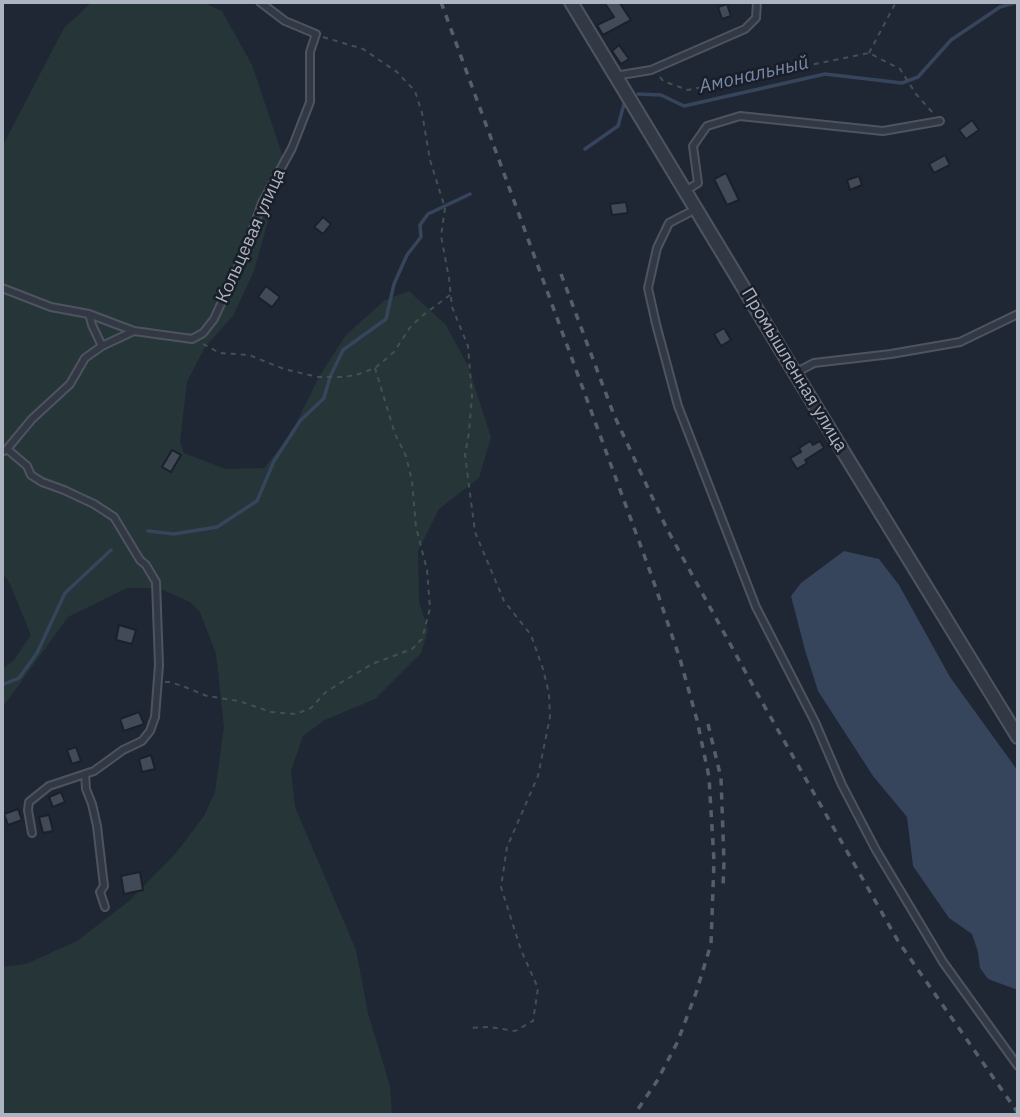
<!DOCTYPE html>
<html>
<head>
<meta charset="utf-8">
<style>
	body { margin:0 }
	#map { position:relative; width:1020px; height:1117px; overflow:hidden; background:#202734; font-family:"IBM Plex Sans",sans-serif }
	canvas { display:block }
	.frame { position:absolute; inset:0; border:4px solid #adb4c1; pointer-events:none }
</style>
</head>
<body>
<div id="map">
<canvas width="1020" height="1117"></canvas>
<div class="frame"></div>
</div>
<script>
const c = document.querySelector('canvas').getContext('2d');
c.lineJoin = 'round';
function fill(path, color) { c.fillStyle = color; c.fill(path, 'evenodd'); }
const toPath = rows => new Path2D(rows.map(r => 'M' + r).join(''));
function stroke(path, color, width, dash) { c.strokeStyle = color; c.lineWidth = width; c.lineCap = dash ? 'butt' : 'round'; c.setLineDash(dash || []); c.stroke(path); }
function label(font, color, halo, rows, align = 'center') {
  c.font = font + ' "IBM Plex Sans",sans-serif'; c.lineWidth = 5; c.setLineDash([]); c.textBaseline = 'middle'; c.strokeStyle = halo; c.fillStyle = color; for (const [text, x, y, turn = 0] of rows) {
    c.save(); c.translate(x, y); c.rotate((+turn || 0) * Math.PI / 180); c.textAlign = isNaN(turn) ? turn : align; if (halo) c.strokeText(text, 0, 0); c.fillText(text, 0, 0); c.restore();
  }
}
fill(toPath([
	[92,2,202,2,222,11,252,65,282,154,280,179,254,271,233,316,205,347,187,382,180,442,184,453,226,469,264,468,290,436,320,375,346,335,385,300,409,291,446,325,468,366,491,437,479,478,439,509,418,551,419,601,428,631,421,653,375,699,325,720,303,736,291,771,295,807,356,950,368,1013,390,1086,392,1115,2,1115,2,967,26,964,77,941,129,901,176,853,204,816,215,792,224,727,216,654,200,612,190,602,158,588,127,588,68,617,2,708,2,669,14,660,31,635,10,584,2,571,2,147,64,28]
]), '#253538');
fill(toPath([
	[844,551,879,559,899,585,950,677,1018,771,1018,990,988,979,980,968,978,952,972,934,949,918,913,866,907,817,873,776,818,691,805,650,791,596,801,583]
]), '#36445c');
stroke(toPath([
	[638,94,661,95,684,106,825,74,902,83,918,77,951,40,1000,7,1018,2],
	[585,149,618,126,624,104],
	[148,531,174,534,217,527,257,501,274,461,300,421,324,398,330,377,343,350,386,319,394,284,407,255,421,237,420,225,428,214,470,194],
	[2,685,19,678,37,653,65,593,111,550]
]), '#36445c', 3.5);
const building = toPath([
	[604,2,619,2,631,20,603,35,597,25,614,17,604,2],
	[727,4,731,16,722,19,718,7,727,4],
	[619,45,629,59,621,64,612,51,619,45],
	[972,120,979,130,966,139,959,130,972,120],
	[945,155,950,165,934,173,929,164,945,155],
	[726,173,739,200,727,205,714,179,726,173],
	[859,176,862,185,850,190,847,180,859,176],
	[626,202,628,213,612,215,610,204,626,202],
	[323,217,331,224,323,234,314,227,323,217],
	[266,286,280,297,272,307,258,297,266,286],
	[724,328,731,340,721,346,714,334,724,328],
	[810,441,813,445,820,441,824,448,805,460,807,463,797,469,790,458,801,452,799,448,810,441],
	[172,450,181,455,171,472,162,467,172,450],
	[119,625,136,630,132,644,116,640,119,625],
	[139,712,144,724,124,731,120,719,139,712],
	[76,747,81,761,72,764,67,750,76,747],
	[151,755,155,769,142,772,139,759,151,755],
	[61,792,65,802,53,807,49,797,61,792],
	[18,809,22,820,8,825,4,814,18,809],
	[49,815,53,831,43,833,39,817,49,815],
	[140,872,143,890,124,894,121,876,140,872]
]);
fill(building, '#424a58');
stroke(building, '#1b202b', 2);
const lane = toPath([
	[615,76,651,70,745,29,756,18,757,2],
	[685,191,698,183,693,146,707,126,740,116,883,131,940,121],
	[696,209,669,223,657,248,648,288,656,324,678,406,756,607,815,722,842,785,876,850,943,962,1018,1066],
	[2,288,51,307,89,314,134,331],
	[89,314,92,325,102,346],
	[795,373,814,363,891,354,960,342,1018,314],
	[7,449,27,466,31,475,42,482,64,490,94,504,114,517,140,560,146,565,156,582,159,665,155,717,150,731,142,741,123,750,94,771,49,786,29,802,28,810,32,833],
	[2,452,7,449,32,419,70,384,85,358,102,346,134,331,192,339,203,333,214,319,245,252,262,203,292,148,310,102,310,52,316,34,285,21,260,2],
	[85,774,86,789,92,804,97,826,104,886,100,892,105,907]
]);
const street = toPath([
	[571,2,795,373,1018,737]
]);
stroke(lane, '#4e545f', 10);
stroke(street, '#4e545f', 16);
stroke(toPath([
	[323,37,363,49,397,72,415,91,422,113,430,160,445,208,441,236,449,278,452,307,468,346,472,396,469,432,465,455,475,532,504,601,531,635,543,669,549,694,550,717,538,776,507,847,501,887,521,950,538,988,533,1021,515,1031,489,1027,468,1028],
	[869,53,896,2],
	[660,77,663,81,688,90,869,53,900,69,916,94,933,113],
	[203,344,220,353,249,355,284,369,318,377,344,377,359,374,375,368,394,352,411,326,422,316,450,295],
	[165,682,170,682,185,687,207,696,239,701,271,712,296,714,311,708,326,692,337,685,372,664,412,649,422,639,430,608,427,570,416,527,412,481,406,456,395,434,375,368]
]), '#425054', 2, [5, 5]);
stroke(lane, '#333944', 6);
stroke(street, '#333944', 12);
stroke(toPath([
	[441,2,651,574,680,659,697,720,709,777,714,861,711,944,696,993,677,1043,657,1081,634,1115],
	[561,274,614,415,667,529,762,702,898,941,1018,1113],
	[708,724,721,778,724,862,723,887]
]), '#565d6b', 3.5, [7, 7]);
label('18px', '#adb4c1', '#191e29', [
	["Кольцевая улица",251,236,-66],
	["Промышленная улица",794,370,59]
]);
label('italic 19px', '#7789a8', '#191e29', [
	["Амональный",754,75,-13]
]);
</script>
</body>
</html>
